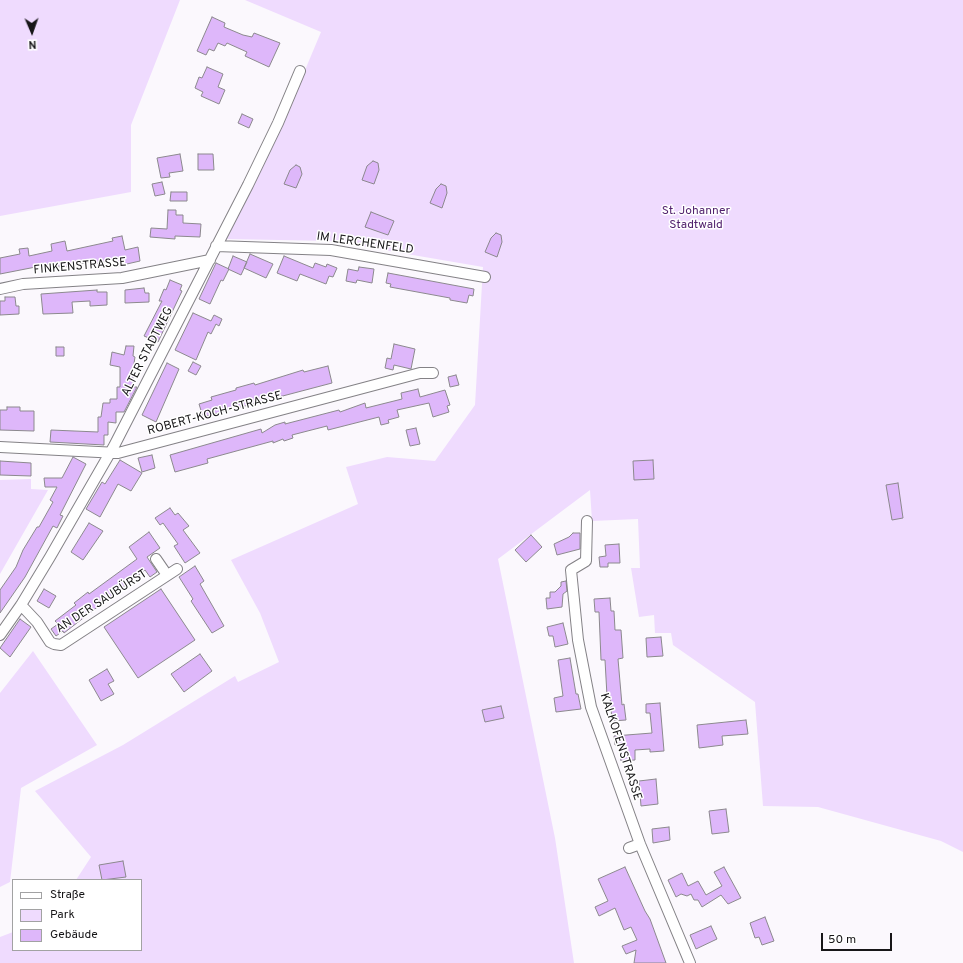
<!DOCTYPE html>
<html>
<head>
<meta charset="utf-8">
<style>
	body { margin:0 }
	#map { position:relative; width:963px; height:963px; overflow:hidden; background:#fbf8fd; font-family:Overpass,sans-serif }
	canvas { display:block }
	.legend { position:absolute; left:12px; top:879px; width:130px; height:72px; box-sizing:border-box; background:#fff; border:1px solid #a2a2a3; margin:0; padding:5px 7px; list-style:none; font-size:12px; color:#171618 }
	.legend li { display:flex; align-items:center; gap:8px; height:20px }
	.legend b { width:20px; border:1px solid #a2a2a3 }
	.north { position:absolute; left:12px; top:12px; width:40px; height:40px; -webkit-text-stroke:3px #fff; paint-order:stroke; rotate:178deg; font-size:11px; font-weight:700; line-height:16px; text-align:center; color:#171618 }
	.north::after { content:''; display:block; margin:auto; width:14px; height:18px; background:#171618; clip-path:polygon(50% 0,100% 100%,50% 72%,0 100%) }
	.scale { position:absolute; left:821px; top:933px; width:71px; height:18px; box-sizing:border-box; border:2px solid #171618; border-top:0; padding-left:5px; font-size:12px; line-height:14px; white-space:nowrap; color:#171618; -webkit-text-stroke:3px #fff; paint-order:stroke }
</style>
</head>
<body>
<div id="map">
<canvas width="963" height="963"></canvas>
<ul class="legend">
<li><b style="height:5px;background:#fff"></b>Straße</li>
<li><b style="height:11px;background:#efdbfe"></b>Park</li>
<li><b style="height:11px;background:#deb7fa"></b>Gebäude</li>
</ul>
<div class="north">N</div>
<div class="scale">50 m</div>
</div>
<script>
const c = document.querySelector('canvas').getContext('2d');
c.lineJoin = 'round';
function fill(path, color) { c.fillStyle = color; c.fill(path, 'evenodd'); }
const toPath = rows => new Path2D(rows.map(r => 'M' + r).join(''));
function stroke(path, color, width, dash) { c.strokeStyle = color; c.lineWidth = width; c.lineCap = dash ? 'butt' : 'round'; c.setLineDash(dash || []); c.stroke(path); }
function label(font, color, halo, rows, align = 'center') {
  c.font = font + ' Overpass,sans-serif'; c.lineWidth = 3; c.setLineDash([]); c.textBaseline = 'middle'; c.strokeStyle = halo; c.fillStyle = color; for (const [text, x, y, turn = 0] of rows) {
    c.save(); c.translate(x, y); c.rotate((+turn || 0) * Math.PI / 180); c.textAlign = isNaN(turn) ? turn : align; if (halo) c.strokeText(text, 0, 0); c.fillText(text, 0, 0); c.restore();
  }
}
fill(toPath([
	[0,0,180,0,131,125,131,192,0,216],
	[245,0,963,0,963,852,941,841,818,807,763,806,755,702,673,645,671,633,655,633,654,615,639,617,631,568,640,568,638,519,592,521,590,490,498,559,555,838,574,963,0,963,0,937,13,932,13,950,141,950,141,880,76,880,91,857,35,791,123,745,235,676,238,682,279,662,260,613,231,560,358,504,346,467,387,457,435,461,475,405,483,267,331,241,227,239,282,125,321,32],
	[31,479,31,489,48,490,0,574,0,480],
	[33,651,97,745,21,788,10,882,0,887,0,693]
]), '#efdbfe');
const building = toPath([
	[212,17,225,23,224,27,243,35,252,37,254,33,280,43,269,67,245,56,247,52,227,43,225,46,218,43,214,51,209,49,206,55,197,51,212,17],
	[207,67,223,74,218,87,225,90,219,104,201,96,203,92,195,88,199,77,202,78,207,67],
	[242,114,253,119,249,128,238,123,242,114],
	[180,154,183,171,169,173,170,177,161,178,157,158,180,154],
	[198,154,213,154,214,170,198,170,198,154],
	[373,161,378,163,379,170,374,184,362,180,367,166,373,161],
	[296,165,300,167,302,174,296,188,284,184,290,170,296,165],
	[162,182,165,194,155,196,152,184,162,182],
	[441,184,446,186,447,193,442,208,430,203,436,189,441,184],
	[171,192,187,192,187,201,170,201,171,192],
	[168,210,176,210,176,215,183,215,183,223,201,224,200,237,175,236,175,239,150,237,151,228,167,229,168,210],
	[371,212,394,221,388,235,365,227,371,212],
	[496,233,501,235,502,242,497,257,485,252,491,238,496,233],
	[122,236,125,250,138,247,140,261,118,266,117,259,90,265,89,262,60,268,60,266,51,267,51,264,0,274,0,258,20,254,19,249,28,248,29,256,52,251,51,244,65,241,67,251,113,241,112,238,122,236],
	[250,254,273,264,266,278,244,268,250,254],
	[233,256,247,262,241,275,228,269,233,256],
	[284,256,313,268,315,263,326,267,327,264,337,268,333,277,329,276,326,284,300,274,297,281,277,273,284,256],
	[216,263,229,269,223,281,221,280,210,304,199,299,216,263],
	[359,267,374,269,372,283,357,280,356,283,346,281,348,269,358,271,359,267],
	[388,273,474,289,473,296,469,295,467,303,450,300,450,298,390,287,391,284,386,283,388,273],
	[170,280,182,285,180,290,182,291,158,342,144,336,162,301,159,301,164,289,166,290,170,280],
	[144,288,145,293,149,293,149,302,125,303,125,290,144,288],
	[97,290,97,292,107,292,107,305,90,306,90,301,72,302,73,313,43,314,41,294,97,290],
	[5,297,15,297,16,306,19,306,19,314,0,315,0,301,5,301,5,297],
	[193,313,211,321,214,315,222,319,219,326,216,324,211,334,208,332,196,360,175,350,193,313],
	[394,344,415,349,411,369,394,365,393,370,385,368,387,358,391,359,394,344],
	[126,346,134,346,133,356,135,357,133,370,133,387,137,387,124,412,116,412,116,423,108,422,108,435,104,435,104,445,50,442,51,430,98,432,98,417,101,417,103,403,110,403,110,399,117,399,117,387,120,387,120,367,110,365,112,352,124,355,126,346],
	[56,347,64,347,64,356,56,356,56,347],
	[193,362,201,366,196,375,188,371,193,362],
	[167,363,179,369,156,422,142,415,167,363],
	[328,366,332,383,203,417,199,404,212,400,211,397,236,390,236,388,254,383,255,385,303,370,304,372,328,366],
	[456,375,459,385,450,387,448,377,456,375],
	[418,389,420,397,445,390,450,405,447,406,449,412,433,417,429,403,397,410,399,417,388,420,389,423,381,425,379,417,328,430,327,426,292,435,293,438,284,441,283,439,273,443,273,441,207,459,208,463,175,472,170,455,261,429,262,433,275,425,285,422,285,424,339,410,340,412,365,403,366,408,402,399,401,393,418,389],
	[7,407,20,407,20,411,34,411,34,431,0,430,0,410,7,410,7,407],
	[416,428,420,444,410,446,406,430,416,428],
	[152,455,155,468,142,472,138,458,152,455],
	[73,457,86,464,60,515,63,516,57,528,53,526,25,577,0,613,0,590,16,567,23,550,37,527,39,527,53,502,50,500,57,487,45,487,44,478,62,478,73,457],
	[120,460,142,473,131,491,118,484,100,517,86,509,102,482,105,484,120,460],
	[653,460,654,479,634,480,633,461,653,460],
	[0,461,31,463,31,476,0,475,0,461],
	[898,483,903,518,892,520,886,485,898,483],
	[170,508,175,515,178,513,189,526,183,530,200,553,185,563,174,546,178,544,163,523,160,525,155,518,170,508],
	[89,523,103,531,83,560,71,552,89,523],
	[149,532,160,548,147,557,157,572,150,577,145,570,64,633,63,631,56,636,51,629,58,624,55,621,76,605,74,603,88,592,89,594,137,559,129,547,149,532],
	[573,533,580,533,580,549,557,555,554,544,569,537,573,533],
	[531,535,542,547,526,562,515,550,531,535],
	[619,544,620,563,608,563,608,567,600,567,599,557,606,556,605,545,619,544],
	[195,566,204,581,200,584,224,626,212,633,191,601,193,599,179,577,195,566],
	[566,581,567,591,563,594,562,607,547,609,546,598,550,598,550,592,555,592,561,586,561,582,566,581],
	[44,589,56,596,49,608,37,601,44,589],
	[161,589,195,640,138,678,104,627,161,589],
	[610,598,611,611,614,611,615,630,621,630,623,658,618,659,622,705,624,704,626,720,612,721,610,696,607,696,605,660,601,660,599,612,595,612,594,599,610,598],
	[20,619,31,627,10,657,0,648,20,619],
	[563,623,568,644,555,647,553,636,549,636,547,627,563,623],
	[661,637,663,656,647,657,646,638,661,637],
	[200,654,212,671,184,692,171,674,200,654],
	[570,658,576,694,578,694,581,709,556,712,554,698,563,696,558,660,570,658],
	[107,669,114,681,108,684,114,694,101,701,89,680,107,669],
	[660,703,664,751,650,752,650,749,635,750,635,760,621,761,619,744,615,745,614,736,652,733,650,713,646,713,646,704,660,703],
	[501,706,504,718,485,722,482,710,501,706],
	[746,720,748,734,722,736,723,745,699,748,697,725,746,720],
	[656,779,658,804,641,806,639,781,656,779],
	[726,809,729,832,712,834,709,811,726,809],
	[669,827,670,840,653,843,652,829,669,827],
	[123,861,126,877,102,880,99,865,123,861],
	[625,867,645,911,650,919,666,963,634,963,636,950,626,954,622,946,637,940,631,927,624,930,615,908,599,916,595,907,608,901,598,879,625,867],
	[724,867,741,898,728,904,721,895,702,907,698,900,694,900,691,894,687,896,681,894,676,897,668,880,682,873,688,886,698,881,706,895,722,886,714,872,724,867],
	[765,917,774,941,762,945,759,937,755,938,750,923,765,917],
	[711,926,717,939,696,949,690,935,711,926]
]);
fill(building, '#deb7fa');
stroke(building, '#8c898e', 1);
const minor = toPath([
	[216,246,331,250,485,277],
	[0,289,23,284,122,278,210,260],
	[0,447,118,453,420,373,433,373],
	[587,521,586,561,571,570,578,640,591,707,640,844,690,963],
	[156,559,167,575],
	[21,605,37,622,50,642,54,644,61,645,177,569],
	[0,635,21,605,50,557,114,446,248,185,278,123,300,71],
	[629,848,640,844]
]);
stroke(minor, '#848286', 12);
stroke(minor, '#fff', 10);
label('12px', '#52226e', '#fff', [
	["St. Johanner",696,212],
	["Stadtwald",696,226]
]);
label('12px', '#171618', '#fff', [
	["IM LERCHENFELD",365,244,8],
	["FINKENSTRASSE",80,267,-5],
	["ALTER STADTWEG",148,352,-63],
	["ROBERT-KOCH-STRASSE",215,414,-15],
	["AN DER SAUBÜRST",102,602,-33],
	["KALKOFENSTRASSE",620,747,72]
]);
</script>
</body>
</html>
